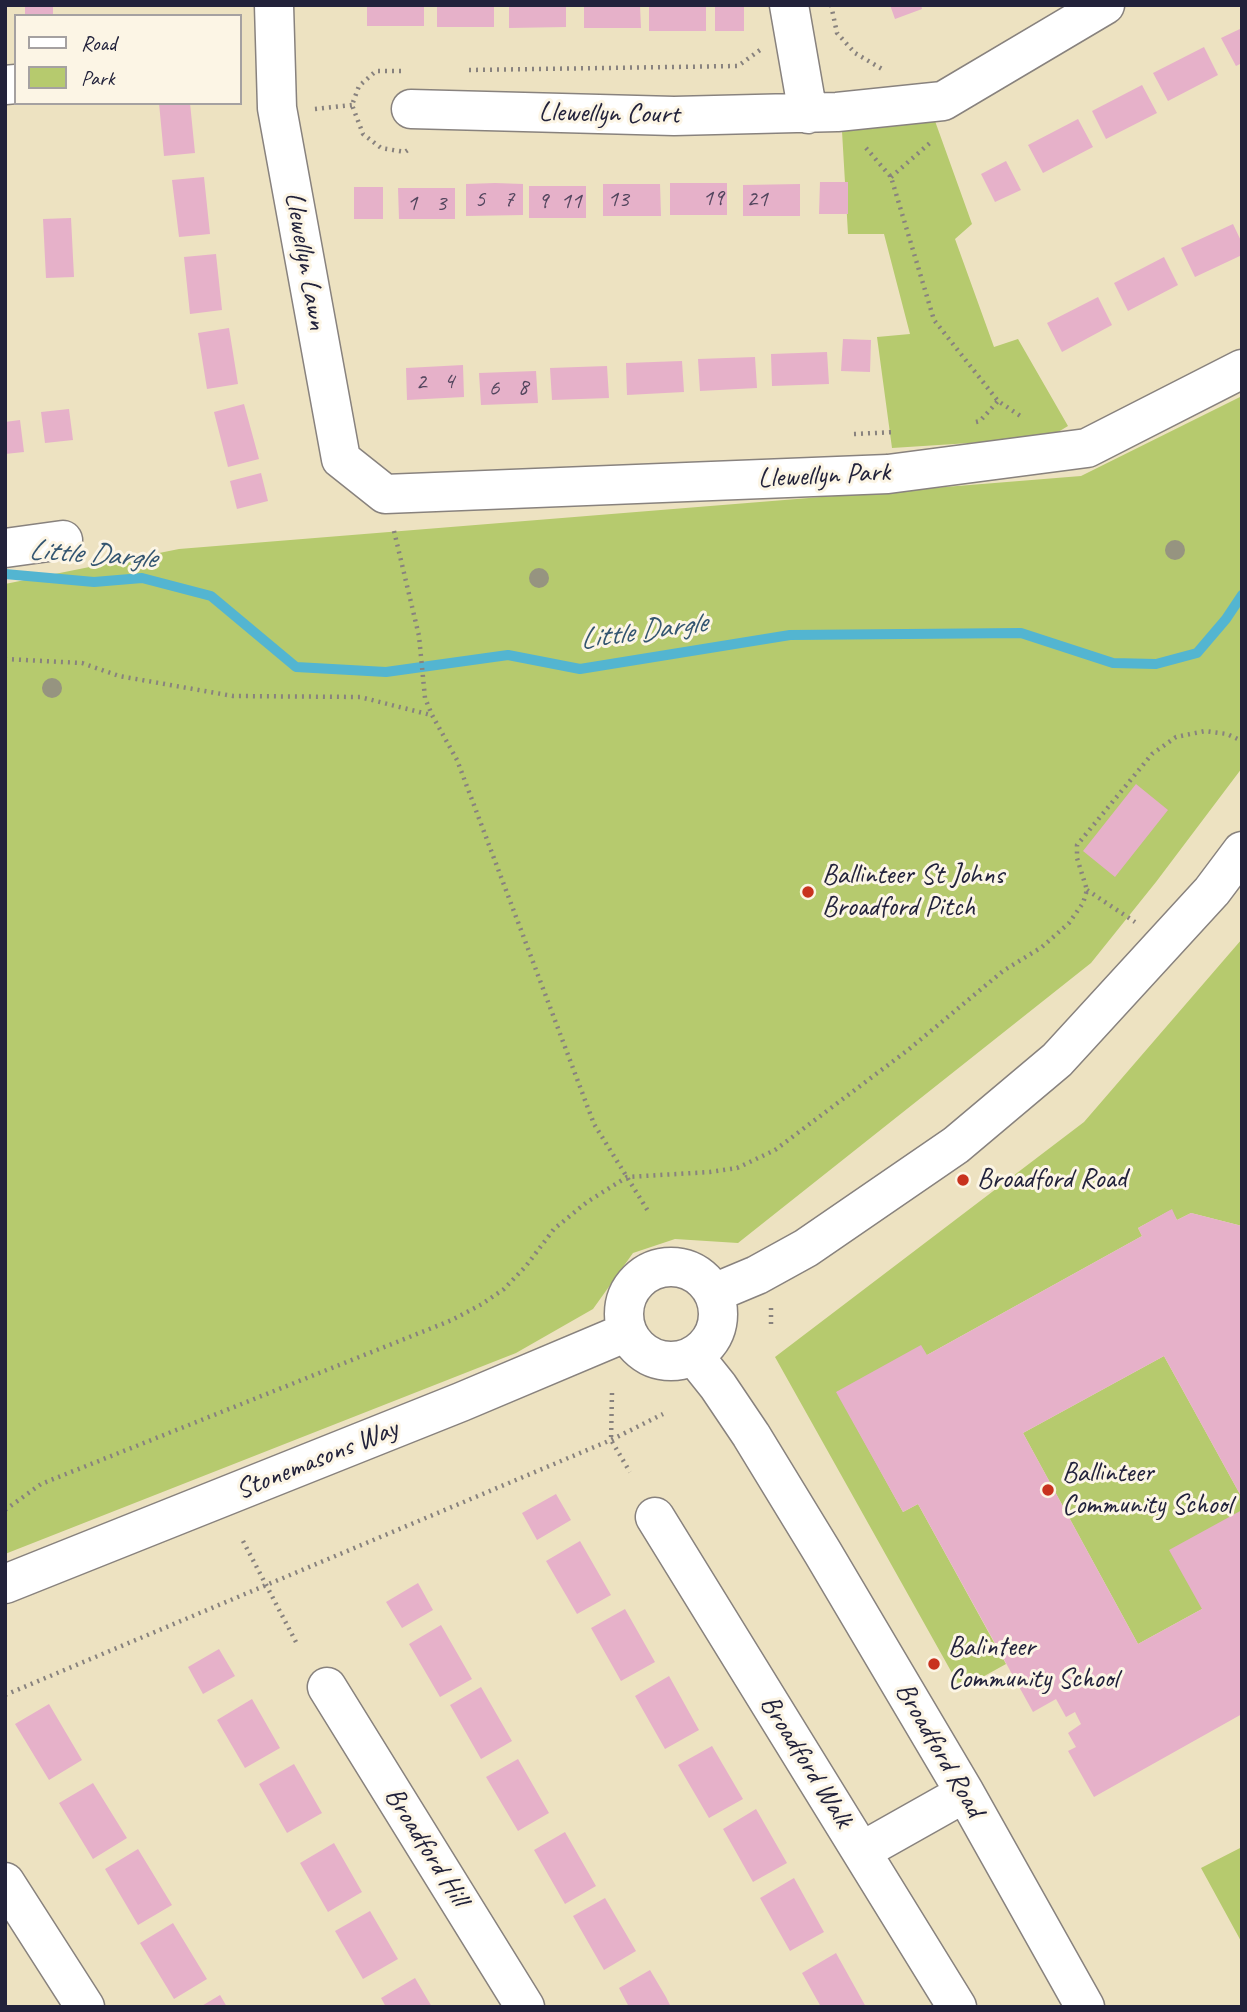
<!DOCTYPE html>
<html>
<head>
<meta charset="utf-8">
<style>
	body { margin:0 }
	#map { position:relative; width:1247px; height:2012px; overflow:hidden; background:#ede2c1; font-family:Caveat,sans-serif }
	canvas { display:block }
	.frame { position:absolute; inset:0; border:7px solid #22223b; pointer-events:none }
	.legend { position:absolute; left:14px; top:14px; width:228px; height:91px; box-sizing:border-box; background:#fcf5e5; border:2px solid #a5a1a1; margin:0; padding:9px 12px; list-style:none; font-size:21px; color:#22223b }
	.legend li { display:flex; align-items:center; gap:14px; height:35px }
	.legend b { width:35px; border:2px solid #a5a1a1 }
</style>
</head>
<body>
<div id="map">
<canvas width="1247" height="2012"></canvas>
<div class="frame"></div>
<ul class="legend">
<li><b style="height:9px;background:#fff"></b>Road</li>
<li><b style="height:19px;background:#b6ca6e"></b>Park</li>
</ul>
</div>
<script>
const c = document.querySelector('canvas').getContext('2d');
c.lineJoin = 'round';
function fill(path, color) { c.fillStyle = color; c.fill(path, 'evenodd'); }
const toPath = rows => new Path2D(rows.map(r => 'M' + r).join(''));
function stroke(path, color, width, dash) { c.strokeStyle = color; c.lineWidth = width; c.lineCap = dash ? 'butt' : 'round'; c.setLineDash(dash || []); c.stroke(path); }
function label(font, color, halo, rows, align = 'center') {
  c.font = font + ' Caveat,sans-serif'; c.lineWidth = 6; c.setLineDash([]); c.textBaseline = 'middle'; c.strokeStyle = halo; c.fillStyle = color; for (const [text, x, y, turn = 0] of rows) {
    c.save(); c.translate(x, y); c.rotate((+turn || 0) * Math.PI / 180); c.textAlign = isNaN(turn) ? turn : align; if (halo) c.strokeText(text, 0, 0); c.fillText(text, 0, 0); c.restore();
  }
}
fill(toPath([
	[935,121,972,224,955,239,994,347,1018,339,1068,426,1048,438,892,448,877,337,910,334,884,234,848,234,842,131],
	[1242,396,1242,768,1156,882,1091,963,738,1243,675,1239,633,1253,593,1309,516,1353,5,1554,5,584,179,549,1081,476],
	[1242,939,1242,1226,1191,1213,1177,1220,1171,1210,1138,1228,1142,1236,927,1355,837,1392,903,1512,918,1504,1006,1664,961,1689,775,1357,1084,1122],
	[1164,1356,1242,1498,1242,1510,1202,1609,1138,1644,1023,1433],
	[1242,1847,1242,1943,1201,1868]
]), '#b6ca6e');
stroke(toPath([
	[5,574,94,582,142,578,211,596,296,667,386,672,508,655,580,669,790,635,1021,633,1113,663,1156,664,1197,653,1226,619,1242,595]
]), '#53b5d1', 10);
fill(toPath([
	[25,5,53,5,53,16,25,16],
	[367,5,424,5,424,26,367,26],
	[437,5,494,5,494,27,437,27],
	[509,5,566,5,566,27,509,28],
	[584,5,640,5,641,28,584,28],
	[649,5,706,5,706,31,649,31],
	[715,5,744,5,744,31,715,31],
	[890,5,921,5,922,9,895,19],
	[1242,28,1242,63,1236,66,1221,38],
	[1204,47,1218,75,1168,101,1153,73],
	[1142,85,1157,113,1106,139,1092,111],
	[159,103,190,103,195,153,164,156],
	[1078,119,1093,147,1043,173,1028,145],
	[1006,161,1021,190,995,202,981,174],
	[204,177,210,234,179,237,172,180],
	[820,182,848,182,848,214,819,214],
	[495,183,523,184,523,215,466,216,466,184],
	[670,183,727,183,727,215,670,215],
	[603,184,660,184,661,216,603,216],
	[800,184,800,216,743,216,743,185],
	[529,186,586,186,586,218,529,218],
	[354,187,383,187,383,219,354,219],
	[398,188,455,188,455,219,399,219],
	[71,218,74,277,46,278,43,219],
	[1233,224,1242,243,1242,255,1195,277,1181,248],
	[216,254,222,310,190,314,184,257],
	[1164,257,1178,285,1128,311,1114,283],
	[1098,297,1112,325,1062,352,1047,323],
	[229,328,238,384,207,389,198,333],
	[843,339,871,340,870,372,841,371],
	[827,352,829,384,772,386,771,354],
	[755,357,757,388,700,391,698,359],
	[682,361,684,392,627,395,626,363],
	[463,365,464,397,407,400,406,368],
	[607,366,609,398,552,400,550,368],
	[536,371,538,403,481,405,479,373],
	[244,404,259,459,228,467,214,412],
	[69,409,73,440,45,443,41,412],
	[20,420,24,452,5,454,5,422],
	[261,473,268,501,237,509,230,481],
	[1136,784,1168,810,1115,877,1083,851],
	[1172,1209,1177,1220,1191,1213,1242,1226,1242,1498,1164,1356,1023,1433,1138,1644,1202,1609,1169,1550,1242,1510,1242,1714,1094,1797,1068,1751,1076,1747,1068,1733,1081,1724,1075,1712,1066,1717,1056,1699,1033,1712,918,1504,903,1512,836,1392,921,1345,927,1355,1142,1236,1138,1228],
	[556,1494,571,1520,537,1540,522,1513],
	[580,1541,611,1595,577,1614,546,1561],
	[418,1583,433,1610,402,1628,386,1602],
	[625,1609,655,1662,621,1681,591,1628],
	[441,1625,472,1679,440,1697,409,1644],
	[219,1649,235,1676,203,1694,188,1667],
	[669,1676,699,1730,665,1749,635,1696],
	[481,1687,512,1741,481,1759,450,1705],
	[252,1699,280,1748,245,1768,217,1720],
	[49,1704,82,1760,49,1780,15,1724],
	[712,1746,743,1799,709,1818,678,1765],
	[518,1759,549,1813,518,1831,486,1777],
	[294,1764,322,1813,287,1833,259,1784],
	[93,1783,127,1838,93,1859,59,1803],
	[756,1809,787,1863,753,1882,723,1829],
	[565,1832,596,1886,565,1904,534,1850],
	[334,1843,362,1892,328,1912,300,1863],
	[138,1849,172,1905,138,1925,105,1869],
	[794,1878,824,1932,790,1951,760,1898],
	[605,1898,636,1951,604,1970,573,1916],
	[370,1911,398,1959,363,1979,335,1931],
	[173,1923,207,1979,174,1999,140,1943],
	[836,1953,866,2007,821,2007,802,1973],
	[650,1970,666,1997,671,2007,629,2007,619,1988],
	[415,1978,432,2007,386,2007,381,1998],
	[220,1995,227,2007,200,2007]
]), '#e6b1c9');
const minor = toPath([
	[274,5,277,108,341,459,385,494,888,474,1087,448,1242,369],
	[789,5,808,114],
	[5,85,16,84],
	[411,109,674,116,837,112,943,101,1105,5],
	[5,548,63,540],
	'624 1314a47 47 0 1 1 94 0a47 47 0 1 1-94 0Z',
	[714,1293,757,1275,806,1248,956,1145,1057,1060,1212,891,1242,851],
	[694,1356,718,1386,751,1435,823,1553,965,1793,1085,2007],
	[655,1517,957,2007],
	[5,1584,461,1402,627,1332],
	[327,1687,525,2007],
	[862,1851,965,1793],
	[5,1882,85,2007]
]);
stroke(minor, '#88827e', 41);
stroke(toPath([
	[831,5,837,33,855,53,882,69],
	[469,70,738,66,760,50],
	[401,71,376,71,359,86,352,105,363,134,381,148,405,152,411,148],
	[315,109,352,105],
	[866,148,891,177,934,320,998,401,1022,417],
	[891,177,931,142],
	[976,422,980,421,998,401],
	[854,434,895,432],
	[394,531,419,636,425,698,432,715,457,760,594,1124,648,1211],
	[5,659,82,663,119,676,233,696,360,697,431,715],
	[1087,890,1135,922],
	[771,1324,771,1307],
	[612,1393,611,1440,630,1472],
	[5,1510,41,1484,452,1320,482,1304,504,1289,526,1266,554,1229,587,1202,627,1177,710,1172,737,1168,775,1150,908,1050,1003,971,1042,947,1069,923,1083,903,1087,890,1077,858,1077,845,1152,754,1176,737,1205,731,1227,734,1242,741],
	[243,1541,296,1642],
	[5,1695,611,1440,663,1414]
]), '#88827e', 4.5, [2, 5]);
stroke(minor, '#fff', 38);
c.fillStyle = '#969480';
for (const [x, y] of [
	[1175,550],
	[539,578],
	[52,688]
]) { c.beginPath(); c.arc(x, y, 10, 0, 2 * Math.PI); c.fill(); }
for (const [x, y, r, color] of [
	[808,892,7,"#c8321e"],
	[963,1180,7,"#c8321e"],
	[1048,1490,7,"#c8321e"],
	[934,1664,7,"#c8321e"]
]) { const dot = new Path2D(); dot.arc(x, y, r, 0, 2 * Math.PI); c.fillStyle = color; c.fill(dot); stroke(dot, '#fcf5e5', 2.5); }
label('24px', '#53465e', null, [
	["19",713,199],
	["5",480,200],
	["7",509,200],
	["13",618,200],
	["21",757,200],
	["9",543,202],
	["11",571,202],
	["1",412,204],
	["3",441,204],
	["4",449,382],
	["2",421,383],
	["8",523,388],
	["6",494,389]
]);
label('28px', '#22223b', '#fcf5e5', [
	["Llewellyn Court",609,114,1],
	["Llewellyn Lawn",305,261,80],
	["Llewellyn Park",824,476,-3],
	["Stonemasons Way",317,1460,-22],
	["Broadford Road",939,1750,60],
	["Broadford Walk",806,1762,58],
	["Broadford Hill",426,1847,58]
]);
label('28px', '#22223b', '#fcf5e5', [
	["Ballinteer St Johns",822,876],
	["Broadford Pitch",822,908],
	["Broadford Road",977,1180],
	["Ballinteer",1062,1474],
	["Community School",1062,1506],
	["Balinteer",948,1648],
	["Community School",948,1680]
], 'left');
label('italic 30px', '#335570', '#fcf5e5', [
	["Little Dargle",92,555,4],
	["Little Dargle",643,632,-8]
]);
</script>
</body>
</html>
